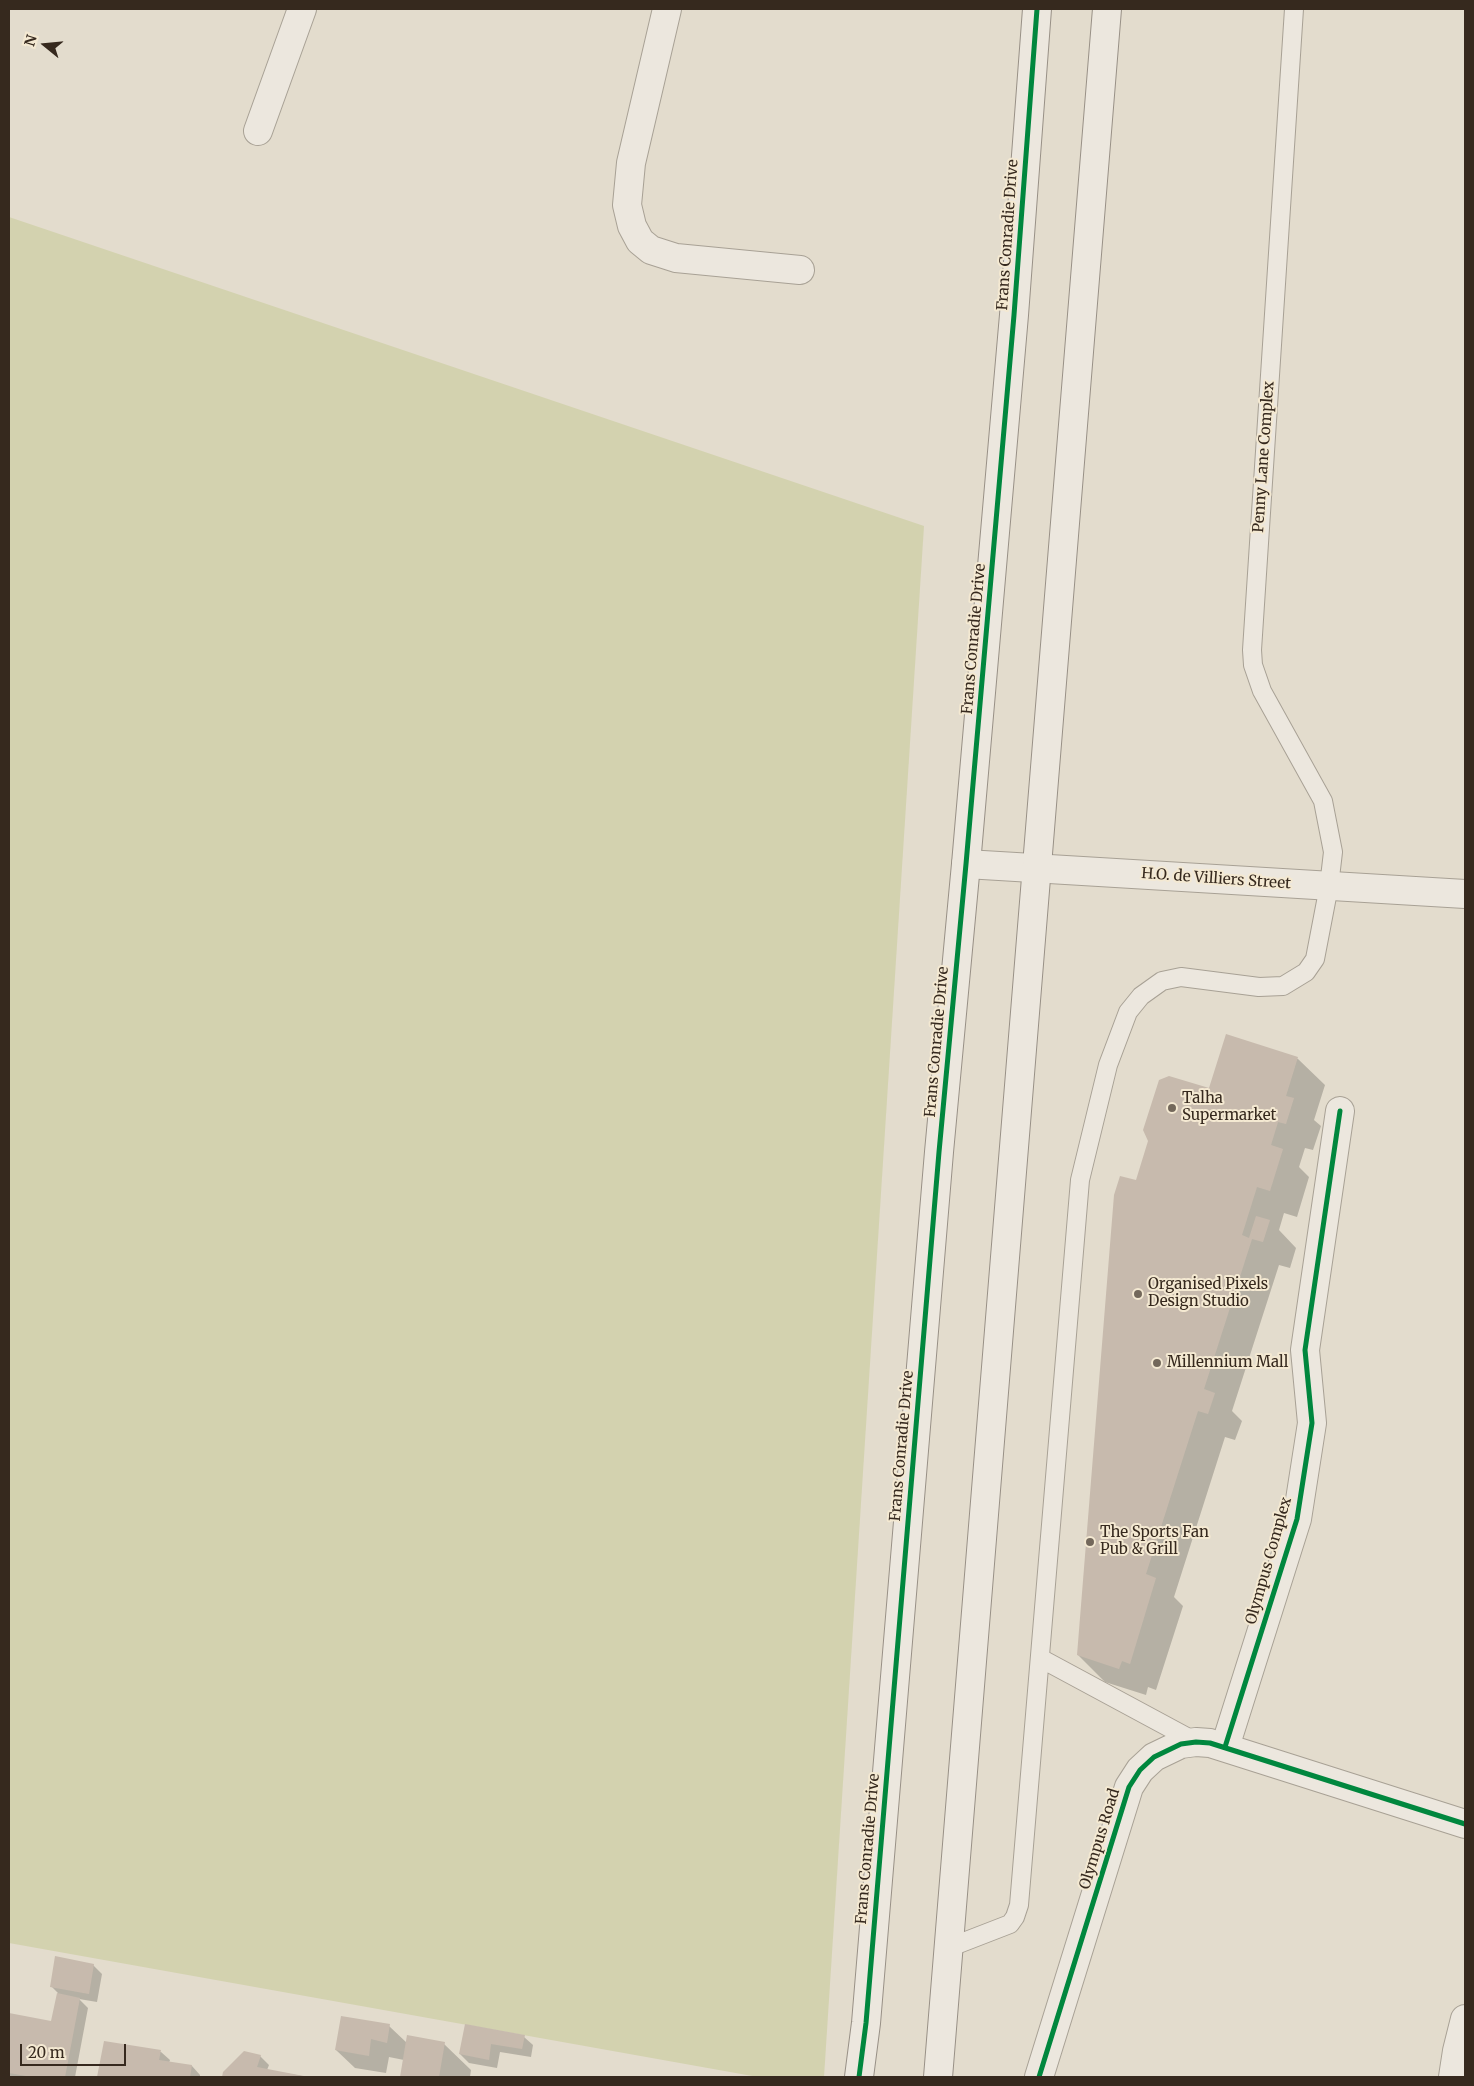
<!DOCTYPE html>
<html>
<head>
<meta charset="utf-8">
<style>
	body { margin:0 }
	#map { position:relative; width:1474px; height:2086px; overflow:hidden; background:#e3dccd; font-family:Merriweather,serif }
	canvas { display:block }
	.frame { position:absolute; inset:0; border:10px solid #36291e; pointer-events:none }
	.north { position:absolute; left:20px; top:20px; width:50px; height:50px; -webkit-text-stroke:4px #f4e9d2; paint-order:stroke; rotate:287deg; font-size:14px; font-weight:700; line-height:20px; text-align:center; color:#36291e }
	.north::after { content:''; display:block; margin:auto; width:18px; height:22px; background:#36291e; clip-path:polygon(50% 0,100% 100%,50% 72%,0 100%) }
	.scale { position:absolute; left:20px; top:2044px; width:106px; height:22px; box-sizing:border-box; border:2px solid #36291e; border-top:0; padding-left:6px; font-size:15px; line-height:18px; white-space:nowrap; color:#36291e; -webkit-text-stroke:4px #f4e9d2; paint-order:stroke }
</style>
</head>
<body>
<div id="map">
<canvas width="1474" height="2086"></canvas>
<div class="frame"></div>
<div class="north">N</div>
<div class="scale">20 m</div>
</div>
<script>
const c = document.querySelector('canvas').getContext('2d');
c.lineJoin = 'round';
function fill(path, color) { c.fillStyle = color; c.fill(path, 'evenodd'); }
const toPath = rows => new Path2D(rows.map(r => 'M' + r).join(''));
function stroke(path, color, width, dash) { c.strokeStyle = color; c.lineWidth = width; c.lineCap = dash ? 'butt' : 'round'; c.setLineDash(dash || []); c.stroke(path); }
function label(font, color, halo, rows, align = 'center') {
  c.font = font + ' Merriweather,serif'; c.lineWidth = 4; c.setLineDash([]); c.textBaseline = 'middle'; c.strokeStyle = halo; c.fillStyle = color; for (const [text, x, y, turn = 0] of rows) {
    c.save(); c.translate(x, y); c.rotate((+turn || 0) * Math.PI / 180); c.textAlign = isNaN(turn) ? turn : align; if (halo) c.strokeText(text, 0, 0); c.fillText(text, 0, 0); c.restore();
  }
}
fill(toPath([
	[9,217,924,526,824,2077,758,2077,9,1943]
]), '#d3d2af');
fill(toPath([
	[1227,1036,1298,1059,1325,1085,1314,1120,1321,1126,1313,1150,1305,1148,1299,1167,1309,1177,1297,1217,1284,1213,1279,1230,1296,1248,1290,1268,1279,1265,1232,1411,1242,1421,1235,1440,1225,1437,1174,1597,1183,1606,1156,1690,1148,1687,1146,1695,1105,1682,1078,1655,1137,1182,1210,1089],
	[93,1965,102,1974,97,2002,79,1999,88,2008,75,2077,9,2077,9,2014,52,2022,58,1993,52,1987],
	[389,2026,407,2043,444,2044,471,2070,470,2077,401,2077,404,2060,389,2057,386,2073,355,2068,336,2050],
	[466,2026,524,2037,533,2045,531,2057,500,2052,497,2068,469,2063,460,2054],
	[105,2042,161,2052,170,2060,169,2063,192,2066,200,2075,200,2077,98,2077],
	[260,2056,269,2065,267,2070,308,2077,224,2077,225,2072]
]), '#0003');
fill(toPath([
	[1226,1034,1298,1057,1286,1096,1294,1098,1286,1124,1278,1122,1271,1145,1283,1149,1270,1191,1257,1187,1242,1235,1249,1238,1256,1216,1270,1220,1263,1242,1252,1239,1204,1389,1215,1393,1208,1414,1198,1411,1146,1574,1156,1578,1130,1664,1122,1661,1119,1669,1077,1655,1114,1195,1120,1176,1136,1180,1148,1141,1143,1130,1159,1080,1169,1076,1209,1088],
	[55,1956,94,1964,89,1994,50,1987],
	[57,1993,80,1998,65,2077,32,2077,9,2073,9,2013,51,2021],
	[341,2016,390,2024,387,2043,371,2039,369,2056,335,2050],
	[465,2024,525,2035,522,2049,491,2044,489,2060,459,2054],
	[407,2035,445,2042,439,2077,400,2077],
	[104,2041,161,2050,159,2060,192,2065,190,2077,97,2077],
	[244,2051,261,2055,257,2067,309,2077,222,2077,223,2072]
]), '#c7baad');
const lane = toPath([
	[1040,1658,1196,1742],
	[948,1948,1010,1924,1015,1917,1019,1905,1080,1180,1108,1065,1128,1012,1141,996,1162,981,1181,977,1259,987,1283,986,1306,972,1315,959,1329,886,1333,852,1323,801,1262,691,1253,665,1252,650,1294,9]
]);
const street = toPath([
	[667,9,631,163,627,205,632,226,640,241,651,250,676,258,800,270],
	[258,131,302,9],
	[966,864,1465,894],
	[1225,1747,1297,1519,1312,1423,1305,1350,1340,1111],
	[1039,2077,1129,1787,1140,1770,1154,1757,1181,1744,1196,1742,1210,1743,1465,1824],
	[1453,2077,1457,2051,1465,2019]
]);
const secondary = toPath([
	[859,2077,866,2023,939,1152,966,864,1014,315,1037,9],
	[938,2077,1107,9]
]);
stroke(lane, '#a8a195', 20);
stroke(street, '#a8a195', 30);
stroke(secondary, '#989086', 30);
stroke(lane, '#ece7de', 18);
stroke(street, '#ece7de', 28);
stroke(secondary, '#ece7de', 28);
stroke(toPath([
	[1225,1747,1297,1519,1312,1423,1305,1350,1340,1111],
	[859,2077,866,2023,939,1152,966,864,1014,315,1037,9],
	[1039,2077,1129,1787,1140,1770,1154,1757,1181,1744,1196,1742,1210,1743,1465,1824]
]), '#00873e', 5);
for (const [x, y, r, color] of [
	[1172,1108,5,"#73685b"],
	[1138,1294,5,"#73685b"],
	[1157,1363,5,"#73685b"],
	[1090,1542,5,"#73685b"]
]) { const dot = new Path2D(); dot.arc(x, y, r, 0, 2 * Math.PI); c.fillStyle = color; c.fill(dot); stroke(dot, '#f4e9d2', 2); }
label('15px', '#36291e', '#f4e9d2', [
	["Frans Conradie Drive",1008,235,-86],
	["Penny Lane Complex",1264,457,-86],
	["Frans Conradie Drive",974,639,-85],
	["H.O. de Villiers Street",1216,879,4],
	["Frans Conradie Drive",937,1042,-85],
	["Frans Conradie Drive",902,1446,-85],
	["Olympus Complex",1269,1561,-74],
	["Olympus Road",1100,1839,-73],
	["Frans Conradie Drive",868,1849,-85]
]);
label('15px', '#36291e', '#f4e9d2', [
	["Talha",1182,1099],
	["Supermarket",1182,1116],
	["Organised Pixels",1148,1285],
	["Design Studio",1148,1302],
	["Millennium Mall",1167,1363],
	["The Sports Fan",1100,1533],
	["Pub & Grill",1100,1550]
], 'left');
</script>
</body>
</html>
